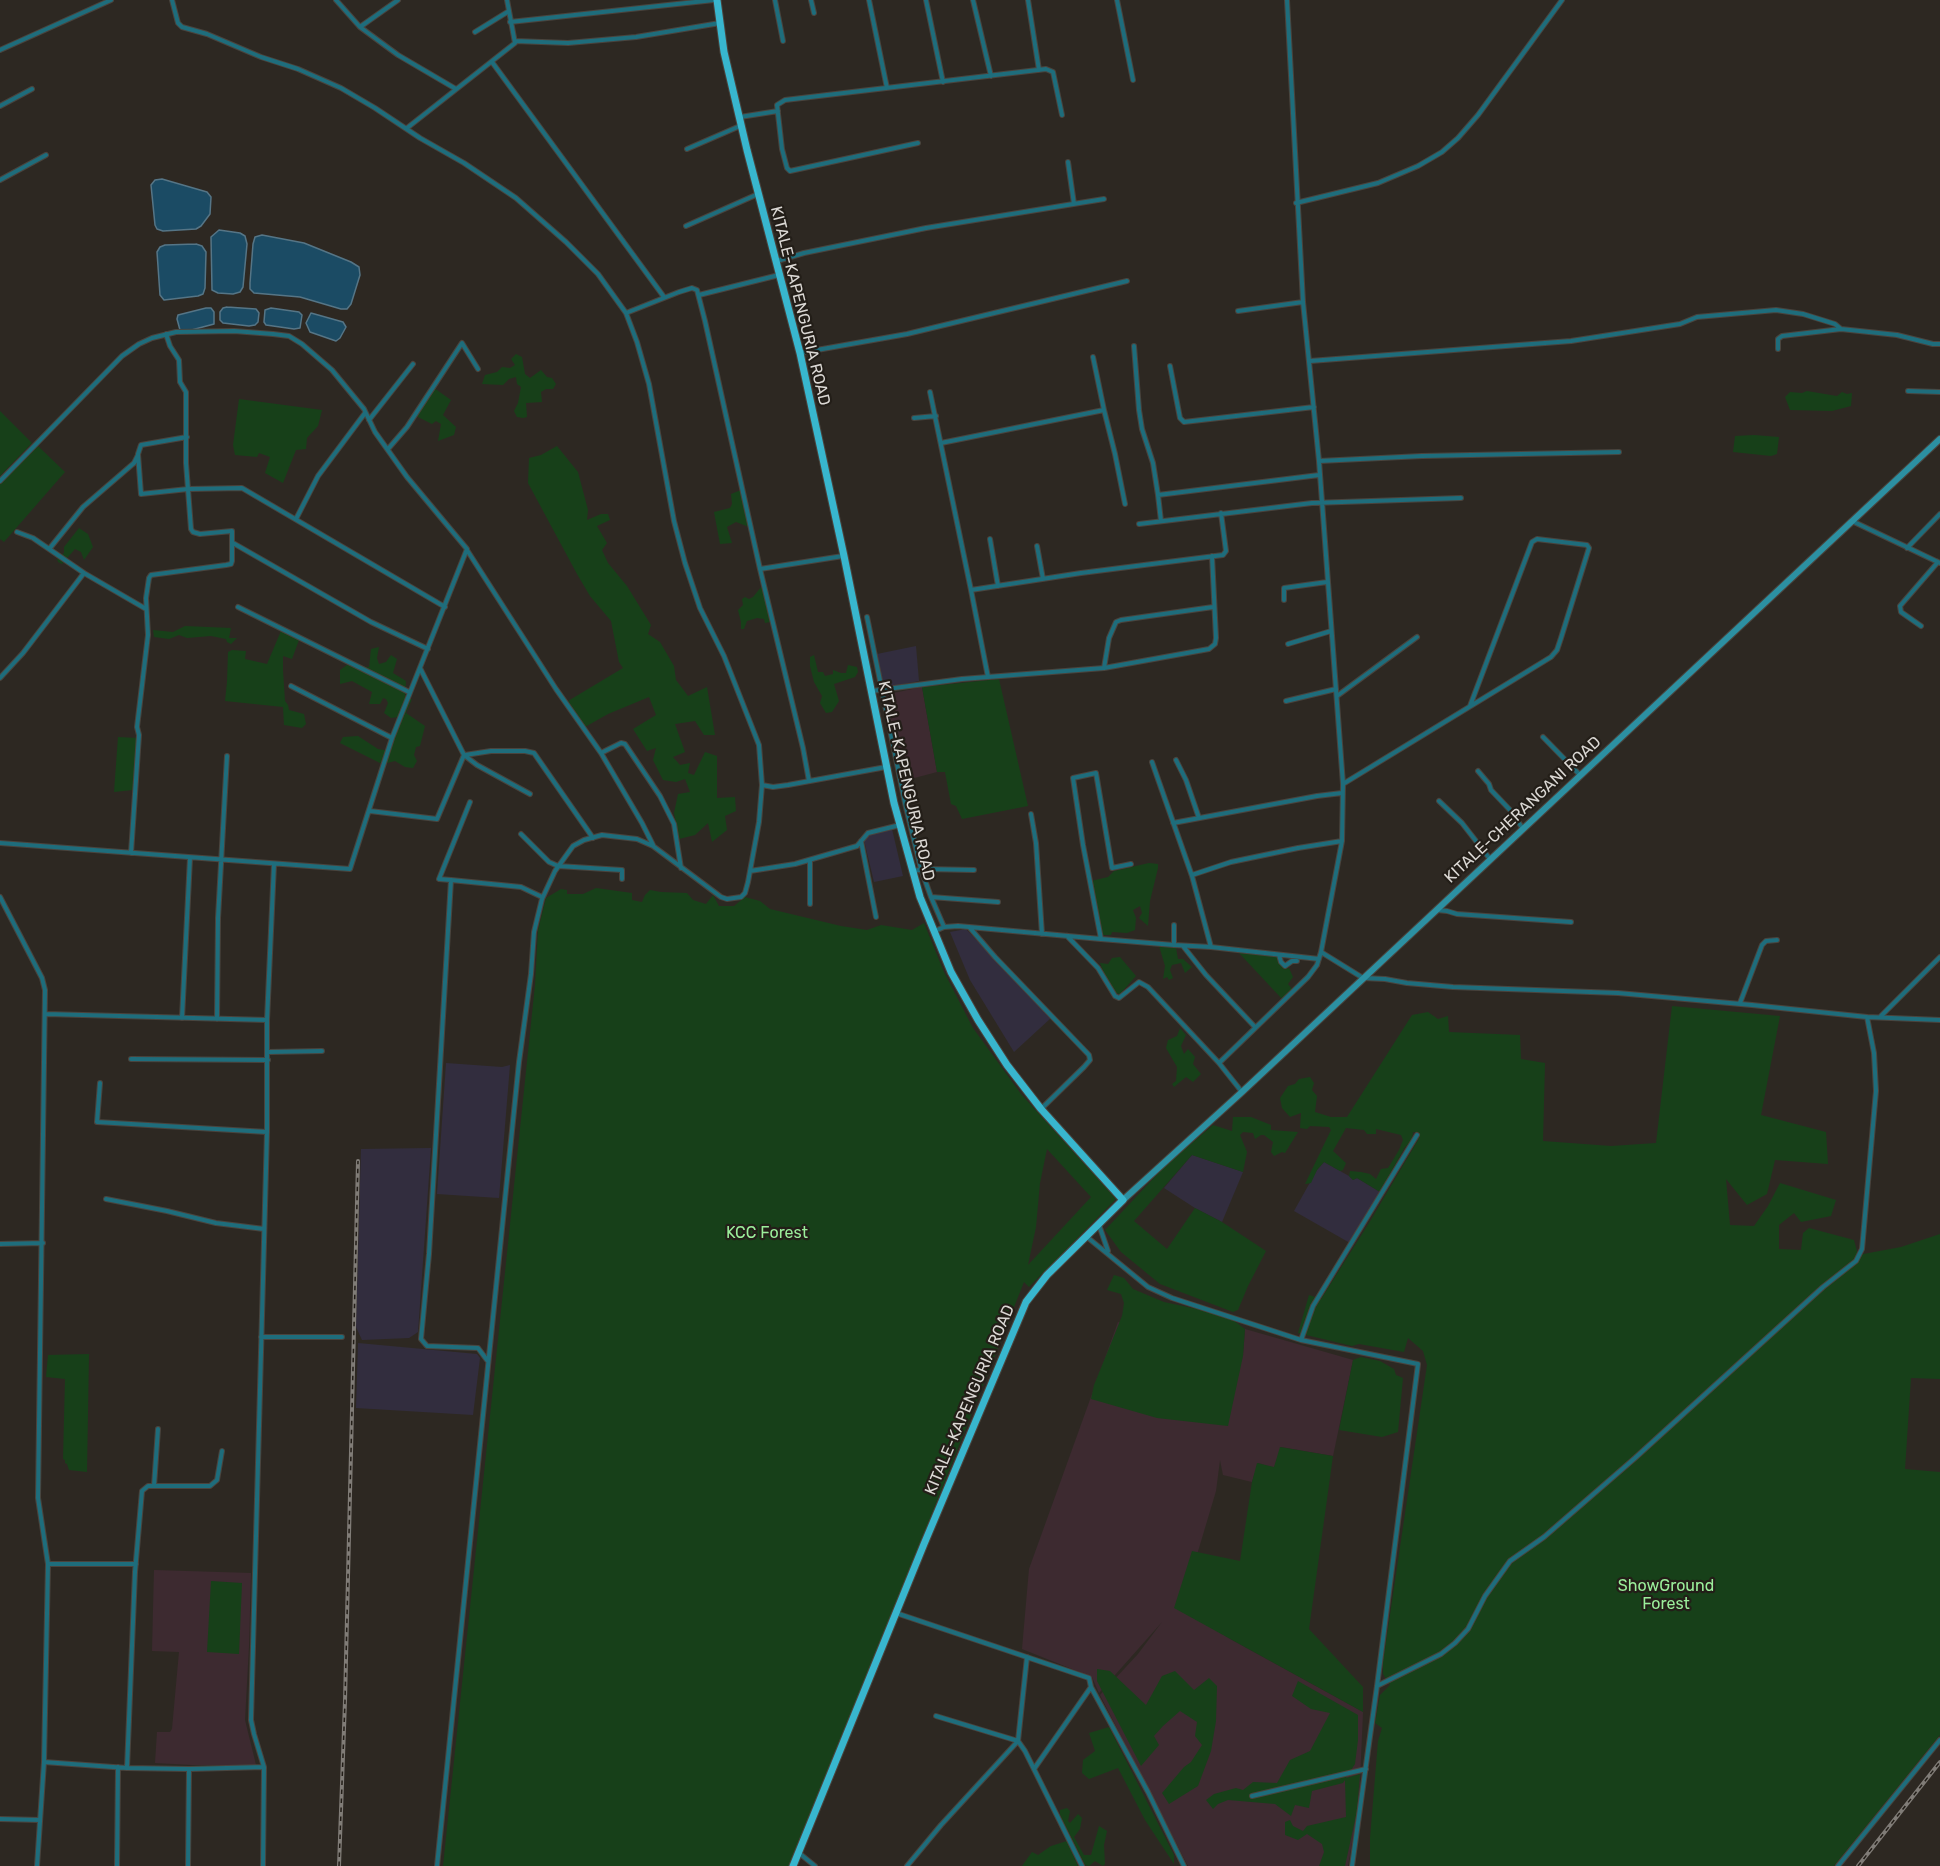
<!DOCTYPE html>
<html>
<head>
<meta charset="utf-8">
<style>
	body { margin:0 }
	canvas { display:block; background:#2d2822 }
</style>
</head>
<body>
<canvas width="1940" height="1866"></canvas>
<script>
const c = document.querySelector('canvas').getContext('2d');
c.lineJoin = 'round';
function fill(path, color) { c.fillStyle = color; c.fill(path, 'evenodd'); }
const toPath = rows => new Path2D(rows.map(r => 'M' + r).join(''));
function stroke(path, color, width, dash) { c.strokeStyle = color; c.lineWidth = width; c.lineCap = dash ? 'butt' : 'round'; c.setLineDash(dash || []); c.stroke(path); }
function label(font, color, halo, rows, align = 'center') {
  c.font = font + ' Rubik,sans-serif'; c.lineWidth = 4.5; c.setLineDash([]); c.textBaseline = 'middle'; c.strokeStyle = halo; c.fillStyle = color; for (const [text, x, y, turn = 0] of rows) {
    c.save(); c.translate(x, y); c.rotate((+turn || 0) * Math.PI / 180); c.textAlign = isNaN(turn) ? turn : align; if (halo) c.strokeText(text, 0, 0); c.fillText(text, 0, 0); c.restore();
  }
}
fill(toPath([
	[916,646,919,681,882,688,877,654],
	[892,829,903,876,874,882,864,840,871,833],
	[966,929,1051,1018,1014,1052,970,980,950,932],
	[446,1063,502,1067,510,1065,499,1198,437,1194],
	[431,1148,418,1332,409,1338,362,1340,356,1327,361,1149],
	[1192,1155,1243,1172,1222,1222,1195,1208,1164,1188],
	[1324,1162,1349,1176,1353,1180,1357,1178,1380,1192,1350,1243,1294,1211,1317,1170],
	[358,1343,477,1354,480,1358,473,1415,356,1408]
]), '#322d3e');
fill(toPath([
	[922,687,937,772,903,781,884,695],
	[1118,1322,1243,1355,1245,1329,1353,1360,1333,1456,1281,1447,1274,1468,1258,1463,1252,1482,1223,1475,1220,1460,1216,1491,1199,1548,1179,1608,1232,1640,1363,1712,1359,1803,1348,1866,1188,1866,1100,1695,1138,1654,1162,1622,1099,1693,1092,1677,1022,1649,1029,1569],
	[154,1570,251,1573,249,1646,245,1720,256,1765,192,1765,155,1763,157,1732,170,1732,172,1729,179,1652,152,1651]
]), '#3d2a30');
fill(toPath([
	[516,354,522,357,525,374,530,378,541,370,547,377,552,378,556,384,553,389,546,389,541,392,542,402,526,403,527,417,523,418,517,417,514,411,518,403,521,387,517,384,516,377,509,379,503,385,482,384,485,375,497,372,502,367,510,368,515,365,511,359],
	[434,388,451,400,443,415,456,427,454,435,438,441,441,424,436,421,432,424,416,416],
	[1807,391,1837,396,1842,392,1847,394,1852,393,1851,406,1832,411,1790,410,1785,397,1790,392,1802,393],
	[239,399,322,410,318,426,307,438,306,449,296,450,283,483,265,473,270,457,259,453,257,457,235,455,233,445],
	[0,411,32,443,0,476],
	[1754,435,1779,437,1777,454,1771,456,1733,452,1735,436],
	[38,446,65,472,4,542,0,539,0,484],
	[557,446,578,472,588,510,587,520,601,514,608,514,610,520,597,526,607,543,602,550,608,563,627,586,651,625,648,634,660,642,674,666,676,680,688,696,707,687,715,735,704,735,695,721,675,724,685,752,673,757,680,765,690,763,688,773,694,775,705,752,717,756,717,798,735,797,736,811,725,816,727,830,712,842,708,823,695,835,679,839,674,813,678,794,690,792,685,779,676,782,663,780,653,760,656,748,647,751,633,729,656,715,649,697,608,714,585,727,568,701,623,668,619,662,611,621,590,596,577,574,528,483,529,458,541,455],
	[741,490,749,527,736,522,727,527,732,543,720,544,714,512,730,508,732,504,731,494],
	[79,528,88,534,93,547,84,560,81,552,75,549,62,564,58,562,57,559,64,553,64,547],
	[762,586,770,622,765,623,764,619,757,618,747,621,744,629,741,629,741,622,738,610,743,605,742,599,745,597,749,599,753,597],
	[185,626,231,628,229,638,237,638,231,644,227,642,226,639,211,636,187,638,179,635,169,639,154,637,153,630,173,632],
	[281,631,299,640,292,659,283,656,283,670,285,701,288,705,289,710,304,714,306,724,302,728,284,725,283,707,225,701,227,682,228,652,232,650,246,651,245,659,267,664],
	[379,647,377,658,379,664,386,662,391,655,397,659,393,673,406,681,405,698,412,699,406,713,425,726,420,746,416,747,414,755,417,761,413,768,405,767,395,761,387,763,380,763,340,743,343,737,358,736,378,749,390,751,392,731,398,717,391,718,384,713,388,703,386,699,383,698,380,704,369,704,372,692,352,681,340,684,340,670,347,665,369,667,371,649],
	[814,655,818,672,823,672,825,676,833,674,833,670,841,673,846,673,848,665,857,667,858,672,855,677,834,684,839,701,832,712,826,713,820,703,822,696,814,682,810,666,810,657],
	[999,679,1028,806,962,819,956,806,951,804,945,772,937,772,922,687],
	[118,737,137,738,133,790,114,792],
	[1149,863,1158,864,1158,868,1150,901,1148,926,1139,918,1142,913,1140,906,1133,910,1136,918,1135,930,1127,933,1112,932,1111,935,1102,935,1091,881,1108,877,1114,871],
	[596,888,632,893,632,900,642,902,645,895,650,890,661,892,687,893,693,900,706,904,713,895,719,906,734,906,745,897,760,901,770,909,841,926,867,930,881,925,912,930,924,923,944,972,973,1028,1021,1094,1116,1199,1029,1287,1024,1282,792,1866,443,1866,535,985,538,930,546,898,561,889,567,890,567,894,583,894],
	[1047,1149,1091,1197,1028,1265,1036,1227,1040,1183],
	[1159,946,1176,948,1178,959,1183,959,1192,967,1185,973,1181,963,1172,965,1170,970,1173,978,1169,980,1167,977,1163,979,1165,966],
	[1239,953,1277,956,1284,969,1289,968,1293,977,1288,984,1292,989,1283,1000],
	[1120,957,1136,976,1120,994,1116,993,1105,976,1100,963,1108,964,1112,958],
	[1672,1006,1780,1016,1761,1115,1826,1132,1828,1164,1775,1160,1767,1194,1747,1205,1726,1179,1730,1225,1754,1226,1768,1206,1780,1183,1836,1200,1831,1216,1801,1222,1794,1213,1779,1225,1779,1249,1801,1250,1803,1233,1809,1228,1854,1240,1858,1255,1901,1247,1940,1234,1940,1379,1911,1378,1905,1469,1940,1472,1940,1735,1834,1866,1370,1866,1370,1838,1378,1741,1382,1728,1375,1723,1380,1695,1390,1685,1383,1674,1383,1662,1427,1365,1423,1351,1408,1338,1404,1352,1359,1344,1352,1346,1298,1333,1309,1295,1321,1299,1369,1223,1418,1140,1420,1133,1413,1132,1412,1141,1405,1147,1380,1192,1357,1178,1353,1180,1349,1176,1350,1171,1361,1172,1370,1174,1376,1179,1381,1169,1388,1168,1399,1150,1403,1140,1401,1135,1376,1129,1376,1134,1367,1134,1364,1130,1346,1128,1333,1151,1346,1163,1343,1170,1340,1171,1324,1162,1317,1170,1311,1183,1305,1184,1331,1130,1329,1127,1310,1126,1307,1129,1300,1128,1301,1113,1290,1117,1282,1108,1280,1098,1288,1086,1295,1084,1299,1079,1310,1077,1314,1083,1312,1090,1317,1096,1315,1112,1331,1117,1347,1117,1412,1015,1428,1012,1438,1019,1448,1016,1449,1032,1520,1035,1521,1059,1545,1063,1543,1141,1611,1146,1656,1143],
	[1180,1028,1186,1035,1181,1046,1184,1054,1188,1049,1195,1057,1193,1064,1201,1074,1193,1082,1186,1077,1174,1087,1172,1084,1176,1081,1177,1067,1166,1048,1168,1040,1177,1036],
	[1233,1117,1251,1117,1271,1125,1271,1130,1298,1132,1285,1153,1282,1152,1274,1156,1271,1152,1273,1142,1264,1135,1261,1135,1255,1139,1253,1133,1243,1132,1240,1135,1247,1152,1243,1172,1192,1155,1134,1221,1167,1249,1195,1208,1222,1222,1266,1251,1248,1286,1238,1310,1233,1312,1160,1284,1121,1252,1105,1230,1166,1165,1213,1125,1232,1131],
	[1114,1275,1124,1278,1133,1289,1164,1302,1197,1309,1233,1320,1245,1329,1243,1356,1228,1426,1157,1418,1091,1399,1094,1385,1122,1316,1124,1303,1121,1294,1107,1290],
	[89,1354,87,1472,69,1470,67,1464,65,1463,65,1460,63,1459,65,1379,46,1377,48,1355],
	[1361,1357,1380,1361,1394,1369,1396,1375,1403,1378,1398,1432,1382,1437,1339,1430,1353,1360],
	[1280,1447,1333,1456,1309,1629,1363,1687,1363,1712,1174,1608,1192,1551,1240,1561,1252,1482,1257,1463,1274,1467],
	[211,1581,242,1583,239,1654,207,1652],
	[1097,1669,1110,1671,1146,1705,1162,1676,1175,1671,1194,1690,1209,1678,1217,1686,1216,1721,1211,1751,1198,1786,1169,1804,1162,1793,1184,1767,1191,1762,1202,1745,1195,1736,1197,1722,1180,1711,1163,1726,1154,1736,1159,1745,1141,1766,1097,1681],
	[1298,1681,1358,1715,1358,1740,1355,1764,1346,1778,1360,1774,1357,1811,1345,1866,1319,1866,1324,1852,1322,1844,1307,1834,1298,1840,1285,1835,1285,1822,1290,1820,1293,1826,1303,1831,1307,1826,1346,1817,1345,1780,1343,1783,1312,1791,1309,1808,1295,1805,1291,1816,1275,1804,1228,1800,1218,1804,1213,1809,1206,1800,1214,1794,1236,1788,1243,1790,1253,1782,1277,1783,1290,1760,1310,1751,1330,1713,1311,1709,1292,1696],
	[1109,1727,1174,1855,1174,1864,1145,1820,1118,1768,1089,1779,1082,1773,1083,1760,1095,1751,1089,1733],
	[1067,1808,1070,1811,1068,1821,1070,1823,1078,1814,1082,1818,1080,1829,1074,1837,1084,1855,1091,1855,1099,1826,1107,1831,1104,1845,1105,1864,1103,1866,1095,1861,1089,1866,1085,1865,1060,1815,1060,1810],
	[1067,1841,1078,1866,1022,1866,1032,1852,1038,1855,1051,1846]
]), '#174019');
const water = toPath([
	[162,179,207,192,211,197,210,214,201,226,196,229,163,231,157,229,155,225,151,185,155,180,162,179],
	[219,230,240,233,245,236,247,244,243,287,240,292,233,294,218,293,212,290,211,237,219,230],
	[262,235,304,243,351,262,359,267,360,275,351,304,347,309,341,309,300,297,254,293,250,289,250,283,253,244,255,237,262,235],
	[196,244,202,246,206,252,205,288,203,294,198,296,164,300,160,295,157,252,160,247,165,245,196,244],
	[227,307,256,309,259,313,258,322,255,325,249,326,223,323,220,320,220,312,223,308,227,307],
	[206,308,211,308,214,312,214,324,184,332,180,330,177,319,178,315,206,308],
	[271,308,299,312,302,315,300,328,294,329,266,325,264,322,265,310,271,308],
	[311,313,343,322,346,327,340,338,336,341,310,332,306,323,311,313]
]);
fill(water, '#1b4b64');
stroke(water, '#557586', 1.5);
const minor = toPath([
	[172,0,178,23,182,27,207,34,261,57,298,69,341,88,375,108,420,138,464,163,516,198,566,242,598,274,626,313,637,342,649,384,674,521,685,563,700,608,724,656,759,745,762,785,759,822,748,882,745,893,741,897,727,899,721,897,653,846,637,839,602,835,584,840,573,846,555,871,542,899,534,932,531,974,519,1062,437,1866],
	[336,0,360,27,398,0],
	[775,0,783,41],
	[811,0,814,13],
	[869,0,887,88],
	[926,0,943,82],
	[973,0,991,76],
	[1028,0,1039,70],
	[1117,0,1133,80],
	[510,22,714,0],
	[360,27,398,55,456,89],
	[475,32,509,11],
	[515,41,568,43,636,37,720,23],
	[0,50,111,0],
	[492,62,664,297],
	[0,106,32,89],
	[740,117,778,111],
	[407,128,515,43,507,0],
	[918,143,790,171,787,168,782,149,777,105,785,100,1046,69,1053,72,1062,115],
	[687,149,740,126],
	[1068,162,1074,204],
	[0,180,46,155],
	[1296,203,1378,183,1418,166,1442,152,1458,138,1478,115,1562,0],
	[686,226,758,194],
	[777,261,804,253,926,228,1104,199],
	[699,295,779,275],
	[1238,311,1303,302],
	[626,313,679,292,692,288,697,290,705,321,760,569,843,556],
	[1134,346,1139,410,1142,429,1153,463,1158,495],
	[1778,349,1778,339,1782,336,1841,329,1897,335,1933,344,1940,344],
	[800,353,907,334,1127,281],
	[1093,357,1104,410],
	[1310,361,1571,341,1680,324,1697,317,1776,310,1803,314,1835,324,1841,329],
	[1170,366,1180,418,1184,422,1314,407],
	[1908,391,1940,392],
	[930,392,971,590,1081,573,1223,555,1226,551,1221,513],
	[914,418,936,416],
	[369,420,413,364],
	[187,437,141,445,138,454,141,494,188,489,242,488,445,607],
	[941,443,1104,410,1115,454,1125,504],
	[388,449,407,427,462,343,478,369],
	[1319,461,1422,456,1619,452],
	[0,481,122,356,139,344,152,338,176,332,234,331,273,334,289,336,302,344,332,370,364,409,375,432,407,477,467,549,392,738,350,869,0,843],
	[296,519,318,476,365,413],
	[1161,521,1158,495,1319,475],
	[1852,521,1940,563],
	[1139,524,1312,503,1461,498],
	[17,532,33,538,84,573,146,609],
	[990,539,998,586],
	[233,543,371,622,428,649],
	[1037,546,1043,579],
	[50,548,83,507,134,463,138,455],
	[1907,548,1940,514],
	[467,550,556,689,601,753,642,823,653,845],
	[760,569,803,748,809,781],
	[971,590,988,677],
	[1284,600,1284,588,1327,582],
	[238,607,409,692],
	[867,617,905,803,921,869,931,897],
	[1921,626,1901,612,1900,606,1938,562],
	[1288,644,1331,631],
	[420,668,464,755,477,765,530,794],
	[1104,668,1109,638,1116,622,1121,620,1213,607],
	[0,678,23,653,84,573],
	[291,686,392,738],
	[872,691,962,679,1104,668,1209,649,1215,644,1216,638,1212,556],
	[1337,696,1417,637],
	[1286,701,1336,689],
	[1543,737,1580,775],
	[601,753,621,743,625,744,660,796,674,824,681,868],
	[465,755,491,751,525,751,534,753,593,838],
	[1176,760,1186,780,1199,818],
	[1152,762,1192,876,1211,947,1174,945,1174,925],
	[1478,771,1489,784,1491,790,1511,811,1523,829],
	[1343,784,1551,657,1557,650,1561,638,1589,548,1587,545,1537,539,1532,542,1470,706],
	[762,785,773,787,788,785,886,767],
	[1439,801,1462,823,1490,859],
	[470,802,439,879,451,880,429,1254,421,1339,427,1346,478,1348,487,1360],
	[370,811,437,819,464,755],
	[1031,814,1036,843,1042,934],
	[1173,823,1317,796,1342,793],
	[521,834,549,862,558,866,622,870,622,879],
	[861,841,876,917],
	[131,853,139,735,137,727,148,635,146,598,149,578,151,575,226,565,231,564,232,561,232,531,200,534,193,532,191,529,186,463,186,392,180,382,179,360,170,346,166,334],
	[810,861,810,904],
	[750,871,795,864,857,846,868,833,900,825],
	[913,871,925,869,974,870],
	[1192,875,1231,862,1298,848,1342,841],
	[451,880,521,887,542,897],
	[0,897,42,978,45,990,38,1498,48,1564,44,1762,37,1866],
	[1437,910,1447,911,1457,914,1571,922],
	[944,927,931,897,998,902],
	[970,928,995,957,1089,1055,1090,1060,1084,1067,1041,1109],
	[935,931,944,927,958,926,1101,939,1083,845,1073,778,1096,773,1112,868,1131,864],
	[1067,936,1098,968,1115,996,1119,998,1139,982,1148,987,1219,1063,1242,1092],
	[1101,939,1174,945],
	[1183,946,1206,975,1255,1027],
	[1211,947,1319,959],
	[1321,952,1363,978,1385,979,1407,983,1453,987,1618,993,1752,1005,1867,1017,1940,1020],
	[1279,955,1281,962,1285,966,1292,961,1297,961],
	[1740,1003,1762,945,1766,941,1777,940],
	[46,1014,267,1020],
	[1881,1016,1940,957],
	[182,1018,190,858],
	[217,1019,218,918,227,756],
	[268,1052,322,1051],
	[131,1059,268,1060],
	[1219,1063,1308,977,1317,965,1321,952,1342,841,1343,784,1319,461,1303,302,1287,0],
	[100,1083,97,1122,267,1132],
	[106,1199,167,1211,216,1223,264,1229],
	[1099,1225,1108,1251],
	[1087,1237,1148,1287,1172,1298,1301,1340,1418,1364,1377,1686,1352,1866],
	[0,1244,43,1243],
	[261,1337,342,1337],
	[1301,1340,1313,1306,1417,1135],
	[154,1486,158,1429],
	[48,1564,136,1564],
	[896,1613,1089,1678,1091,1687,1148,1792,1184,1866],
	[1377,1686,1441,1654,1455,1643,1468,1629,1485,1596,1510,1561,1544,1537,1635,1458,1823,1287,1856,1261,1862,1249,1863,1238,1876,1091,1874,1053,1867,1017],
	[936,1716,1018,1741,1025,1751,1082,1866],
	[44,1762,127,1768,189,1769,264,1767],
	[127,1768,135,1572,142,1491,148,1486,210,1486,217,1480,222,1451],
	[1034,1769,1091,1687],
	[1252,1796,1366,1769],
	[0,1819,40,1820],
	[799,1853,815,1866],
	[117,1866,118,1767],
	[188,1866,189,1769],
	[263,1866,264,1767,254,1734,251,1720,267,1132,267,1020,274,864],
	[907,1866,941,1825,1018,1741,1027,1657],
	[1838,1866,1940,1740]
]);
const secondary = toPath([
	[1123,1200,1242,1092,1940,439]
]);
const trunk = toPath([
	[717,0,724,52,747,150,800,353,844,556,894,803,920,897,951,972,978,1020,1007,1065,1041,1109,1123,1200,1047,1275,1026,1302,924,1544,793,1866]
]);
stroke(minor, '#49443e', 6);
stroke(secondary, '#49443e', 8);
stroke(trunk, '#49443e', 9);
stroke(minor, '#1e6d7c', 4);
stroke(secondary, '#2c90a2', 6);
stroke(trunk, '#38b6ce', 7);
const rail = toPath([
	[339,1866,345,1701,358,1161],
	[1858,1866,1940,1762]
]);
stroke(rail, '#807c77', 4);
stroke(rail, '#231e18', 1.5, [4.5]);
label('16px', '#dbd8d4', '#231e18', [
	["KITALE-KAPENGURIA ROAD",800,306,76],
	["KITALE-KAPENGURIA ROAD",906,781,77],
	["KITALE-CHERANGANI ROAD",1523,810,-43],
	["KITALE-KAPENGURIA ROAD",970,1400,-67]
]);
label('16px', '#9bef9b', '#231e18', [
	["KCC Forest",767,1233],
	["ShowGround",1666,1586],
	["Forest",1666,1604]
]);
</script>
</body>
</html>
